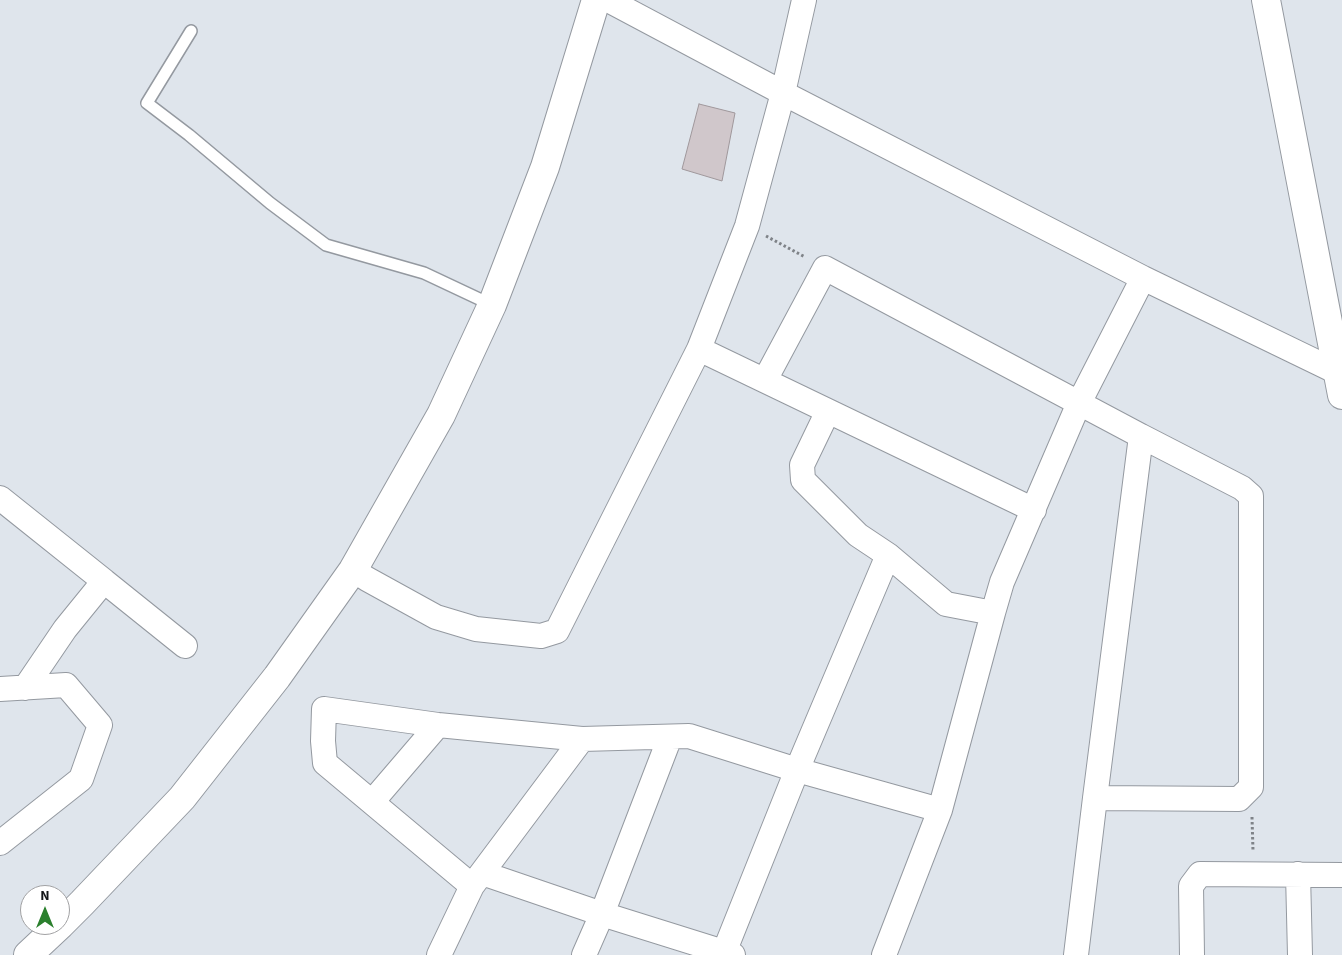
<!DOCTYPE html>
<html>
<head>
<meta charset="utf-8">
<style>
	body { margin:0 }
	#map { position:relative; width:1342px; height:955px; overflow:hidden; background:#dfe5ec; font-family:"Source Sans 3",sans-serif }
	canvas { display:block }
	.north { position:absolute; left:20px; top:885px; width:50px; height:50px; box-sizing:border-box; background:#fff; border:1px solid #a1a1a3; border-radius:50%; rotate:0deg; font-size:14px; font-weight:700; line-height:20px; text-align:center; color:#131518 }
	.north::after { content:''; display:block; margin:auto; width:18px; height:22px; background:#2b802e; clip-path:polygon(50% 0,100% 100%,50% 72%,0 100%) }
</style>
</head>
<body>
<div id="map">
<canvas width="1342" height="955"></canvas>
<div class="north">N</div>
</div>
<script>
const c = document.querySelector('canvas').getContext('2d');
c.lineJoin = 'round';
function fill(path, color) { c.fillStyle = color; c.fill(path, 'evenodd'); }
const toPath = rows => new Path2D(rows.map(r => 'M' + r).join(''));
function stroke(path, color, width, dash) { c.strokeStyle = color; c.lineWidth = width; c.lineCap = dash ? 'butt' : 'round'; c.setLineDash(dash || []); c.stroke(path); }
const building = toPath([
	[699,104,735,113,722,181,682,169,699,104]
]);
fill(building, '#d0c7cb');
stroke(building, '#9f979b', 1);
const service = toPath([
	[191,31,147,103,189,135,270,203,326,245,424,273,492,305]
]);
const minor = toPath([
	[608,0,783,93,1143,278,1339,373],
	[699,349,1034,510],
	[765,380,825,268,1141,436],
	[828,411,802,465,803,480,858,535,888,555],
	[0,498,104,581,65,629,25,688],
	[353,570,367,579,436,617,476,629,541,636,557,631,699,349,747,226,783,93,804,0],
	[104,581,185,646],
	[993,613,1002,582,1079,403,1143,278],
	[0,689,66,685,100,725,81,779,0,843],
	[372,802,438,725],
	[482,873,602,914,733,955],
	[1298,874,1300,955],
	[472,886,325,763,323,741,324,709,438,725,582,739,689,736,797,770,940,810],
	[439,955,472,886,582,739],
	[584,955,602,914,670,737],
	[723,955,797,770,888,555,946,604,993,613,940,810,884,955],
	[1076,955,1095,798,1141,436,1242,488,1251,496,1251,787,1239,799,1095,798],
	[1192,955,1191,886,1200,874,1342,875]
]);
const tertiary = toPath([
	[1266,0,1342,395],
	[60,925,82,903,182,798,277,677,353,570,441,415,492,305,545,167,596,0],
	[28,955,60,925]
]);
stroke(service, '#9499a0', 14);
stroke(minor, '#9499a0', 26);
stroke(tertiary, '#9499a0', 30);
stroke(toPath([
	[766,236,805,257],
	[1252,817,1253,851]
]), '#7f8388', 3, [2.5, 2.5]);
stroke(service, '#fff', 11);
stroke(minor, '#fff', 24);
stroke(tertiary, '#fff', 28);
</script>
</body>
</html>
